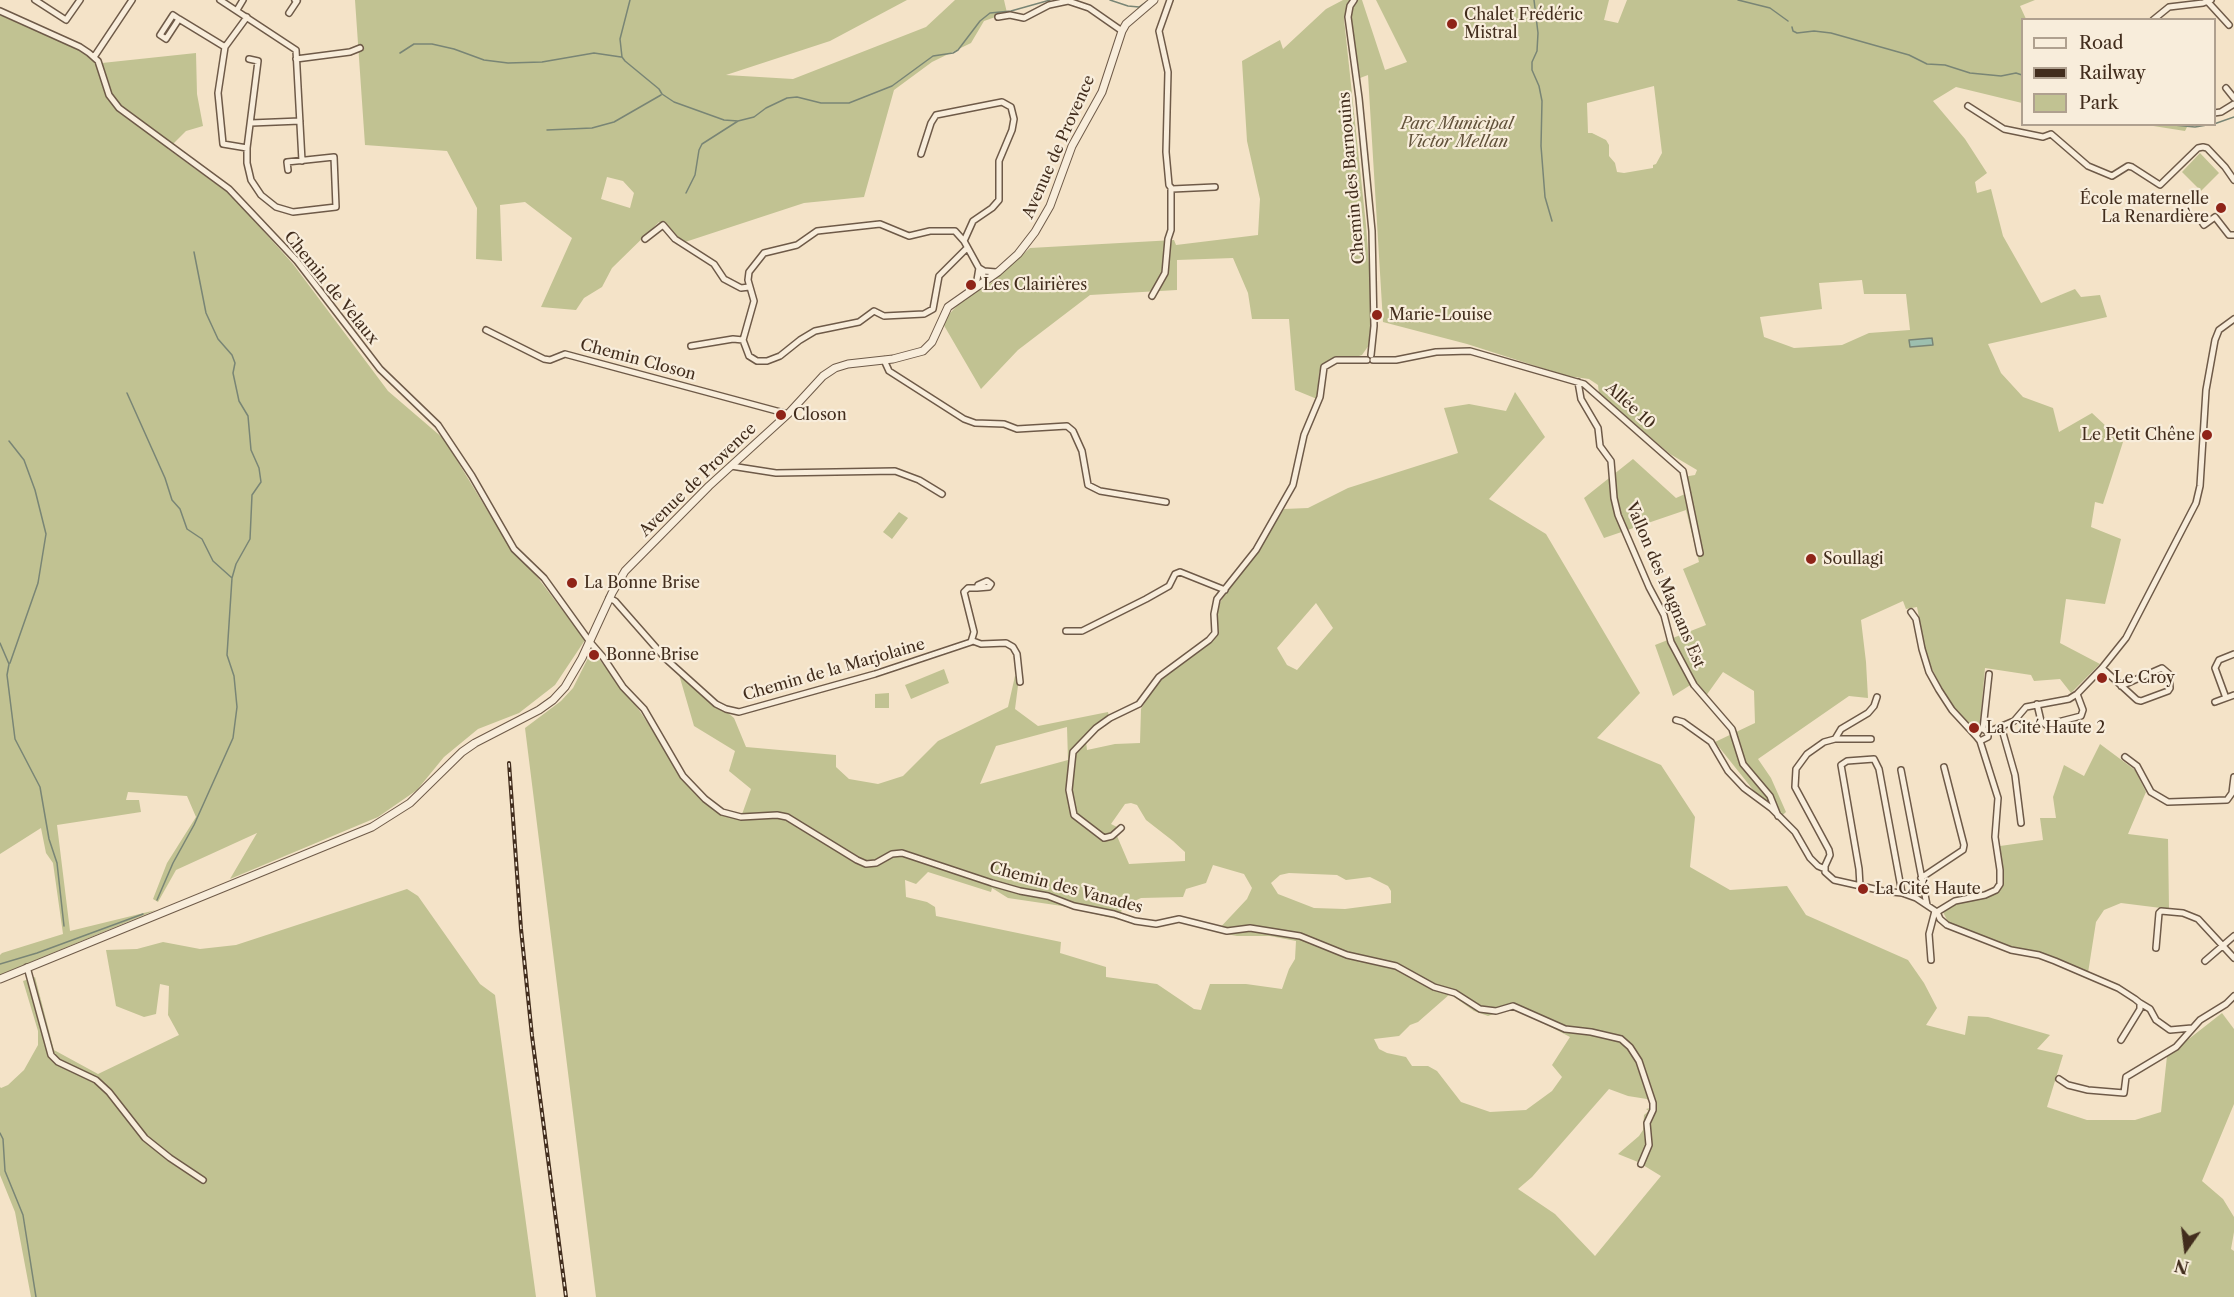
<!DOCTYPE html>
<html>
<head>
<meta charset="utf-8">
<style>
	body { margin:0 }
	#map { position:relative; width:2234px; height:1297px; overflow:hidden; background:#f4e3c8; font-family:"Libre Caslon Text",serif }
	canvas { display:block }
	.legend { position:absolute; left:2021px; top:18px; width:195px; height:108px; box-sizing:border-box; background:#f8eddb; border:2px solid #afa08f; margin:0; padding:8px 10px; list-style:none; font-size:18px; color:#422d1d }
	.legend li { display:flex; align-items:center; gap:12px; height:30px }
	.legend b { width:30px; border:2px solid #afa08f }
	.north { position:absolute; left:2156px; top:1219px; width:60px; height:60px; -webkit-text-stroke:4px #f8eddb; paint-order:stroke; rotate:194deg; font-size:16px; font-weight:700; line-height:24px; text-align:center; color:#422d1d }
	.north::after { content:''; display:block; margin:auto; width:21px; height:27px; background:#422d1d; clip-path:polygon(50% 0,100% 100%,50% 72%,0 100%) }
</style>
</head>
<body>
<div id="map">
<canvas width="2234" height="1297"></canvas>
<ul class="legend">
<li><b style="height:8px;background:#f8eddb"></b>Road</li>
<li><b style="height:8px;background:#422d1d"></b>Railway</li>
<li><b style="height:16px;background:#c1c292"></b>Park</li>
</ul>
<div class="north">N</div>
</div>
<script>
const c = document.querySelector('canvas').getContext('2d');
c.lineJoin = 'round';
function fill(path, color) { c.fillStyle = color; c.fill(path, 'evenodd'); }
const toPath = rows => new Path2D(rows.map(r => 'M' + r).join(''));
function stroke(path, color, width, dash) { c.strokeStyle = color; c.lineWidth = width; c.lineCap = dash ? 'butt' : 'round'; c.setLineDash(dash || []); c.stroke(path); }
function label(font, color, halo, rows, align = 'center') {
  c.font = font + ' "Libre Caslon Text",serif'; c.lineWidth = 4.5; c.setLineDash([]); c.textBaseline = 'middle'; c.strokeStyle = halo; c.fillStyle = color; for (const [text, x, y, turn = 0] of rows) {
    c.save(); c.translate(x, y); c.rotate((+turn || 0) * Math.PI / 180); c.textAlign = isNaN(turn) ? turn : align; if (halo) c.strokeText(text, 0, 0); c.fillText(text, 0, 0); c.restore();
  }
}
fill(toPath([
	[355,0,907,0,830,41,726,75,793,79,926,27,955,0,1004,0,1007,13,984,21,971,43,932,62,894,90,864,197,804,203,679,244,668,235,659,222,612,268,602,287,584,298,576,310,541,307,572,238,525,202,500,205,502,261,476,259,477,208,447,151,365,145],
	[607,177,623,181,634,193,630,208,601,199],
	[1343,0,1351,0,1344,19,1366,225,1372,304,1369,345,1362,355,1356,357,1333,358,1323,364,1319,373,1317,399,1295,390,1289,319,1252,319,1248,293,1233,258,1177,260,1177,290,1090,295,1018,350,981,389,942,322,965,297,991,283,1030,248,1174,240,1176,245,1258,235,1260,199,1247,141,1242,61,1280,40,1283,49,1326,9],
	[1357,0,1362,0,1385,70,1407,62,1376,0,1609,0,1604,20,1618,23,1627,0,2035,0,2020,6,2026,19,2022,20,2022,103,1956,87,1933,101,1965,139,1987,173,1975,182,1977,193,1991,189,2003,236,2041,303,2075,289,2081,297,2100,295,2107,317,1988,344,2001,373,2023,397,2053,408,2059,432,2092,413,2123,442,2103,504,2095,502,2091,527,2121,539,2105,604,2066,599,2060,643,2100,664,2071,693,2060,679,2034,681,2031,675,1985,668,1980,724,1971,725,1949,702,1927,659,1917,607,1906,609,1903,601,1861,620,1866,662,1868,698,1849,696,1758,759,1771,778,1786,812,1777,820,1715,742,1755,723,1754,691,1723,672,1703,700,1692,684,1673,696,1655,645,1706,625,1683,569,1699,562,1686,510,1604,538,1584,498,1633,459,1676,498,1685,494,1683,477,1695,475,1697,470,1670,454,1599,394,1598,385,1589,379,1567,376,1467,344,1383,322,1368,75,1360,78,1351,21,1352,10],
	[1654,86,1662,153,1656,164,1653,165,1653,168,1624,173,1617,172,1615,163,1609,156,1609,145,1606,140,1592,133,1588,133,1587,103],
	[1862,280,1864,294,1906,294,1910,330,1869,333,1842,345,1794,348,1764,337,1760,317,1822,309,1819,283],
	[0,15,80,50,94,62,103,65,102,63,196,53,197,94,203,126,186,131,168,149,231,195,293,264,388,391,444,439,512,551,538,578,585,640,555,685,519,713,478,729,444,757,417,790,378,817,230,879,257,833,176,870,158,902,153,899,167,863,196,817,187,796,128,792,126,800,139,800,141,812,57,825,70,931,156,910,0,975,0,955,2,953,63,934,53,863,46,853,41,828,0,854],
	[2147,125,2188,125,2185,131],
	[2200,153,2219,173,2201,191,2182,172],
	[1515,392,1545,437,1489,499,1546,534,1640,693,1597,738,1661,765,1695,817,1690,867,1730,890,1787,886,1806,915,1908,960,1924,983,1937,1008,1926,1025,1965,1035,1968,1016,1988,1017,2050,1035,2037,1049,2063,1055,2047,1107,2087,1120,2135,1120,2161,1112,2167,1056,2222,1013,2234,1029,2234,1104,2202,1181,2223,1199,2234,1217,2234,1232,2231,1249,2234,1251,2234,1297,596,1297,525,728,561,701,573,688,592,650,639,710,695,794,717,811,740,820,751,789,729,771,735,751,694,726,678,671,734,718,746,747,836,755,836,767,849,779,878,784,903,776,938,741,1008,707,1015,676,1019,678,1015,709,1038,726,1108,712,1110,721,1086,741,1087,750,1115,744,1140,743,1141,709,1159,679,1212,641,1218,630,1217,615,1220,603,1225,593,1244,570,1284,509,1308,508,1348,488,1458,453,1444,408,1469,404,1506,411],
	[1316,603,1333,628,1297,670,1287,665,1277,648],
	[1067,727,1068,760,980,784,996,746],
	[1131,803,1137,805,1146,820,1173,841,1185,852,1185,861,1129,864,1117,836,1123,830,1111,824,1125,804],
	[1213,865,1244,874,1252,888,1247,899,1216,932,1237,936,1270,936,1296,941,1295,959,1289,969,1282,989,1246,984,1210,984,1201,1010,1194,1009,1157,984,1106,977,1106,967,1060,953,1061,942,936,916,935,907,927,902,906,897,905,880,916,884,928,872,991,892,992,888,1008,898,1062,906,1120,920,1122,907,1141,898,1183,897,1186,889,1206,883],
	[1289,873,1337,875,1346,880,1370,877,1388,886,1391,891,1391,903,1345,909,1314,908,1278,894,1271,883,1280,875],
	[1450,994,1474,1011,1488,1016,1513,1007,1570,1037,1552,1065,1562,1077,1552,1091,1526,1110,1490,1112,1461,1102,1437,1071,1428,1066,1412,1066,1406,1057,1387,1053,1379,1049,1374,1039,1399,1036,1410,1025,1418,1022],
	[1609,1089,1628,1096,1647,1099,1650,1102,1650,1108,1646,1109,1649,1111,1644,1115,1643,1130,1639,1136,1618,1154,1638,1162,1661,1176,1595,1256,1555,1214,1518,1189,1532,1177],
	[899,512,908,518,892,539,883,532],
	[944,669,949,683,911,699,905,685],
	[889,693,889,708,875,708,875,694],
	[2100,744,2135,770,2146,792,2128,834,2168,839,2169,909,2121,903,2104,910,2096,922,2088,973,2041,953,2012,947,1979,934,1951,928,1942,910,1955,903,1997,894,2002,885,2000,846,2043,840,2040,818,2056,818,2053,797,2064,765,2084,776],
	[407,889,418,896,480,984,495,995,536,1297,31,1297,15,1212,0,1175,0,1087,1,1088,8,1085,24,1070,38,1045,38,1031,23,981,35,977,54,1050,98,1074,179,1035,168,1015,169,986,160,984,156,1014,144,1017,116,1006,106,950,137,949,163,942,200,949,236,945]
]), '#c1c292');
const water = toPath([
	[1932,338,1933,345,1910,347,1909,340,1932,338]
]);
fill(water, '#9dbfaf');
stroke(water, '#798575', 1.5);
stroke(toPath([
	[630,0,620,39,622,57,625,61,659,89,662,94,674,102,724,120,738,121,754,117,766,108,787,98,797,97,821,103,849,103,892,86,933,56,953,53,958,50,980,21,990,13,1011,11,1050,0],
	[1110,0,1128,6,1139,7,1146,2],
	[1534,0,1538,33,1537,51,1532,62,1532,70,1539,86,1542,101,1541,146,1545,197,1552,221],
	[1738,0,1770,8,1788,21],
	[1792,27,1793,31,1797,33,1814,31,1831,33,1909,55,1927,64,1945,65,1970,73,2001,76,2016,73,2022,75],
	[400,53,414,44,432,44,454,49,484,60,508,63,542,62,594,53,621,57],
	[2163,124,2195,127,2213,124],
	[2214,124,2234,117],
	[547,130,592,128,614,122,661,95],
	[686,193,695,175,699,150,702,144,738,121],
	[127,393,165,478,172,500,180,509,187,529,202,539,213,561,232,578],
	[9,441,24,460,35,490,46,534,38,583,10,663],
	[0,643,9,664,7,675,15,739,40,787,49,839,57,863,64,926],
	[157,900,173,863,194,825,233,738,237,707,234,676,227,655,232,578,236,564,250,539,252,495,261,482,259,468,251,450,248,416,239,401,233,373,235,363,232,355,218,339,206,313,194,252],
	[0,964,37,953,143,914],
	[0,1133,3,1139,5,1171,23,1215,36,1297]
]), '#798575', 1.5);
const minor = toPath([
	[35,0,66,20,80,0],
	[220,0,296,50,302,161],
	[1170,0,1159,31,1168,72,1166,152,1169,185,1172,189,1215,187],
	[1354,0,1350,6,1348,17,1359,98,1372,231,1374,326,1371,355],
	[2208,2,2229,25],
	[237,10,243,0],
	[0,11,80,47,89,53,98,61,109,95,119,108,229,189,297,261,380,369,438,425,472,476,514,549,544,578,590,642,603,657,623,687,644,709,683,776,705,799,722,812,741,817,777,815,787,817,857,860,866,864,876,863,892,854,902,853,992,883,1020,891,1048,896,1074,906,1114,914,1135,921,1156,924,1179,919,1227,931,1250,928,1300,936,1347,955,1396,966,1434,987,1455,993,1480,1009,1496,1011,1513,1006,1565,1029,1591,1032,1621,1039,1630,1047,1639,1061,1653,1103,1653,1110,1647,1123,1649,1145,1641,1164],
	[289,13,297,1,295,0],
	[998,17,1010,15,1024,18,1049,5,1068,1,1089,8,1122,31],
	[179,19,166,39,160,35,173,15,179,19,225,47],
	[2153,20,2169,7,2203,3,2211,0],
	[94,57,132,0],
	[249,59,258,61,247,148,247,163,251,180,261,195,276,207,293,212,336,207,334,157,287,162,288,170],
	[296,59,350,52,360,48],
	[2226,88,2234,98],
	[1968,106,2004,129,2043,137,2051,134,2088,166,2112,176,2128,166,2132,167,2160,185,2198,148,2203,147,2207,148,2225,167,2234,180],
	[2214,113,2221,112,2234,104],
	[251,123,300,121],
	[247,148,223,144,218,93,225,47,247,17],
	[921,154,931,123,936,115,1002,102,1011,107,1014,119,1012,130,999,161,999,200,992,208,973,221,964,241],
	[2202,222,2204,225,2215,217,2229,235,2234,235],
	[645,239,663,225,675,239,714,264,724,279,741,288,749,287],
	[967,248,939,276,933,309,924,314,884,316,874,311,859,322,815,331,800,340,780,356,767,361,757,361,749,356,743,340,754,301,748,280,749,272,764,253,797,245,817,231,880,224,909,236,930,231,955,231,964,241,986,281],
	[969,291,977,280,979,268,984,271,996,272],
	[1152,296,1165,273,1168,239,1171,230,1171,188],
	[486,330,544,359,550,360,565,354,788,414],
	[691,346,733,339,743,340],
	[884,360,889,371,964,419,975,423,1004,424,1017,429,1067,426,1073,431,1082,451,1088,485,1100,491,1166,502],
	[1373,360,1396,360,1436,352,1470,351,1584,384,1683,471,1700,553],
	[1578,382,1581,399,1598,428,1600,446,1611,461,1614,498,1618,515,1649,587,1664,615,1671,642,1694,685,1732,729,1743,764,1770,796,1778,816],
	[731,466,776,473,895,471,919,480,942,494],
	[609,598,615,601,666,659,716,704,726,709,739,712,875,674,971,642,974,632,964,592,968,588,977,588,989,587,991,584,987,581,978,585,977,588],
	[1911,612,1916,619,1922,649,1929,672,1939,690,1952,710,1976,736],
	[1066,631,1082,631,1146,599,1169,586,1175,574,1180,572,1225,590],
	[973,641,981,644,1006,643,1013,647,1017,654,1020,682],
	[2102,668,2137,700,2141,701,2168,691,2170,688,2169,674,2162,668,2121,686],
	[1877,697,1874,706,1868,713,1841,729,1835,739,1824,742,1807,754,1796,769,1795,787,1829,850,1830,855,1825,866,1825,872,1834,880,1883,891,1902,893,1916,898,1937,912,1955,901,1985,895,1996,890,2000,884,2000,870,1995,837,1998,798,1980,741,1976,736,1980,729,1983,729,1988,732,1988,737,1980,741],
	[2226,698,2215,668,2219,660,2234,654],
	[2215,702,2234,695],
	[2037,704,2041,721,2046,725,2081,716,2083,710,2077,694],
	[1676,720,1683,722,1711,742,1728,771,1744,788,1771,808,1795,832,1810,858,1818,866,1825,869],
	[2001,726,2015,775,2021,823],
	[1983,729,1989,674],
	[1988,732,2014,721,2026,707,2069,699,2077,694,2102,668,2126,638,2196,503,2200,486,2206,390,2215,340,2219,330,2234,319],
	[1835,739,1871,739],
	[2125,757,2137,766,2151,792,2168,802,2227,800,2232,793,2234,777],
	[1901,770,1927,905],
	[1121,828,1112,836,1104,838,1074,815,1069,790,1073,752,1096,728,1110,718,1139,704,1159,677,1209,640,1215,633,1214,614,1217,599,1256,550,1293,485,1304,435,1320,397,1324,367,1336,360,1367,360],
	[1921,878,1963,850,1964,845,1944,767],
	[1860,886,1859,869,1841,765,1847,761,1874,759,1879,769,1902,893],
	[1937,912,1940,919,1947,925,2011,950,2039,955,2055,961,2118,988,2135,999,2140,1003,2140,1009,2121,1040],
	[2156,948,2159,913,2161,911,2183,913,2198,919,2234,958],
	[1931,960,1929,934,1935,911],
	[2205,961,2234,936],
	[27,967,51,1055,58,1062,96,1080,109,1092,145,1138,170,1158,203,1180],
	[2140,1003,2150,1009,2156,1020,2170,1030,2192,1028],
	[2059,1079,2068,1085,2088,1090,2124,1093,2126,1077,2176,1047,2200,1020,2226,1004,2234,996]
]);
const tertiary = toPath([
	[0,979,372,827,410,803,462,752,475,743,539,710,553,700,565,687,582,658,612,593,625,571,709,486,788,414,823,376,835,368,848,364,893,359,923,351,932,342,948,307,998,272,1018,254,1035,232,1050,206,1072,146,1102,92,1122,31,1126,24,1154,0]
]);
stroke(minor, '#6e5a48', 8);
stroke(tertiary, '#6e5a48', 9);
stroke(minor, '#f8eddb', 5);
stroke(tertiary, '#f8eddb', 7);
const rail = toPath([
	[509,763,521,929,532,1036,566,1297]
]);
stroke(rail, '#422d1d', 4);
stroke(rail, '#f8eddb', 1.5, [4.5]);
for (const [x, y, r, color] of [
	[1452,24,6,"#8f2418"],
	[2221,208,6,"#8f2418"],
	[971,285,6,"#8f2418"],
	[1377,315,6,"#8f2418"],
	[781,415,6,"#8f2418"],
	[2207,435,6,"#8f2418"],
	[1811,559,6,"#8f2418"],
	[572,583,6,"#8f2418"],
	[594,655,6,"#8f2418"],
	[2102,678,6,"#8f2418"],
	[1974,728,6,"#8f2418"],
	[1863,889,6,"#8f2418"]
]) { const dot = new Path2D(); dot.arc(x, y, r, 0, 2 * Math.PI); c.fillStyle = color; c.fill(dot); stroke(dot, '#f8eddb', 2); }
label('16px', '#422d1d', '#f8eddb', [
	["Chalet Frédéric",1464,15],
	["Mistral",1464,33],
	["École maternelle",2209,199,"right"],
	["La Renardière",2209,217,"right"],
	["Les Clairières",983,285],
	["Marie-Louise",1389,315],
	["Closon",793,415],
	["Le Petit Chêne",2195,435,"right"],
	["Soullagi",1823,559],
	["La Bonne Brise",584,583],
	["Bonne Brise",606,655],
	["Le Croy",2114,678],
	["La Cité Haute 2",1986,728],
	["La Cité Haute",1875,889]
], 'left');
label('italic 16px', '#62523a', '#f8eddb', [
	["Parc Municipal",1457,124],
	["Victor Mellan",1457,142]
]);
label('16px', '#422d1d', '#f8eddb', [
	["Avenue de Provence",1059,147,-66],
	["Chemin des Barnouins",1352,178,-95],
	["Chemin de Velaux",331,288,51],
	["Chemin Closon",638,360,15],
	["Allée 10",1630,406,42],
	["Avenue de Provence",698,480,-44],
	["Vallon des Magnans Est",1665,585,67],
	["Chemin de la Marjolaine",834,670,-16],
	["Chemin des Vanades",1066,888,15]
]);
</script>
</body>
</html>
